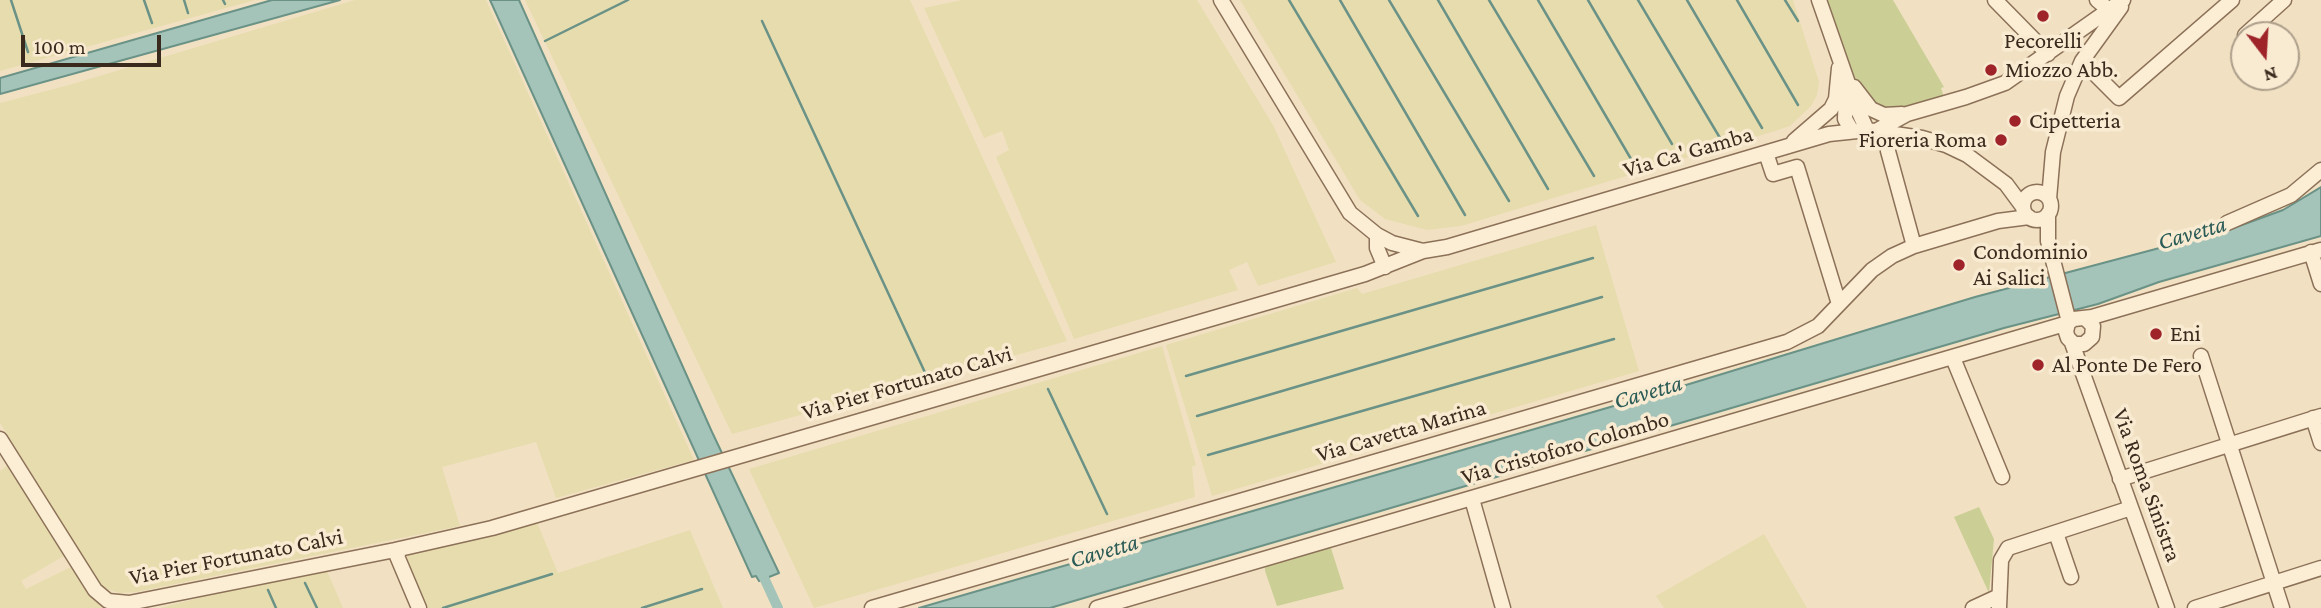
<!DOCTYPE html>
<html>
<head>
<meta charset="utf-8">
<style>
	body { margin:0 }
	#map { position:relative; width:2321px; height:608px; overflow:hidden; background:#f1e1c2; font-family:"Crimson Pro",serif }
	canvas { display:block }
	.north { position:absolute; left:2230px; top:21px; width:70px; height:70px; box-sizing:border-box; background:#f8ebd2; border:2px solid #ac9e8a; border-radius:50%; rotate:163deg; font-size:19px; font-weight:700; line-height:28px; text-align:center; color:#3a2a1d }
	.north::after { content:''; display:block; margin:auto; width:24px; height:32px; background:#9e2429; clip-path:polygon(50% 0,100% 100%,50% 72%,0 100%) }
	.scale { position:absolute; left:21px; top:35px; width:140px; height:32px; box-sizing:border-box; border:4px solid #3a2a1d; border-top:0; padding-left:9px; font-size:21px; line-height:24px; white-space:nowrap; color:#3a2a1d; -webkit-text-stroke:5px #f8ebd2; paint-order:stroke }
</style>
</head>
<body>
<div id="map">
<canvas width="2321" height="608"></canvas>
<div class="north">N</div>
<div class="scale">100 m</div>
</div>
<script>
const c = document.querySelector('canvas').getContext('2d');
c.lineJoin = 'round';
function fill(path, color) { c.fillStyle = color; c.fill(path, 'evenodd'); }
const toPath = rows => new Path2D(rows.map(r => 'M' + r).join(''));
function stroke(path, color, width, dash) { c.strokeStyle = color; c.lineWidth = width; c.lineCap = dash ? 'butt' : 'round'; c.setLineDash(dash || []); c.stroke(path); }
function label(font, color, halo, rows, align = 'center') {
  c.font = font + ' "Crimson Pro",serif'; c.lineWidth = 7; c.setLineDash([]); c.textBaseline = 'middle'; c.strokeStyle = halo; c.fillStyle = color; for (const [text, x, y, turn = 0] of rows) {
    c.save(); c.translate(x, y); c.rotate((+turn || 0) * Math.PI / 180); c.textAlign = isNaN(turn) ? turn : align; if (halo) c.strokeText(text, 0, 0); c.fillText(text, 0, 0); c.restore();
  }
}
fill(toPath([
	[0,0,255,0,0,71],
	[355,0,486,0,694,460,556,498,536,442,442,467,460,526,136,592,120,593,109,590,100,584,0,423,0,103,69,85],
	[525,0,910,0,1067,341,732,434],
	[962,0,1197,0,1273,125,1336,262,1258,286,1247,262,1229,270,1238,290,1074,339,996,157,1009,150,1002,131,984,138,924,8],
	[1240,0,1793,0,1819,82,1817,95,1811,106,1790,126,1775,131,1461,226,1427,230,1385,219,1360,200],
	[1596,225,1639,371,1212,496,1166,345,1357,288,1362,294],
	[1162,346,1196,465,1192,467,1195,497,814,608,749,469],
	[7,466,64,556,21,581,26,589,71,567,102,608,0,608,0,471],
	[536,520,558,573,690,530,723,608,428,608,407,560,408,553,471,541],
	[1764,534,1807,608,1664,608,1656,596],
	[327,571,343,608,160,608,206,596]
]), '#e7dcae');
fill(toPath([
	[1825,0,1893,0,1944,87,1941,88,1944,97,1908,109,1886,112,1861,91,1844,62],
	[1979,507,1994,539,1989,593,1954,517],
	[1330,545,1344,589,1277,606,1265,571,1265,564]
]), '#cbcf95');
const water = toPath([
	[272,0,340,0,0,94,0,78,272,0],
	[490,0,519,0,712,432,779,573,759,581,756,576,752,577,490,0],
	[2321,187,2321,236,2159,282,2098,304,2004,328,1050,608,919,608,1686,385,1975,297,2231,229,2283,210,2321,187]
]);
fill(water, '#a4c3b9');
stroke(water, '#6a9286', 2);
stroke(toPath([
	[11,0,28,52],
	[144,0,152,23],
	[184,0,188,13],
	[223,0,225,4],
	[1289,0,1418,216],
	[1340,0,1465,215],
	[1389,0,1509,201],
	[1438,0,1548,189],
	[1489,0,1594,176],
	[1538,0,1631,159],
	[1588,0,1672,144],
	[1638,0,1720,138],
	[1687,0,1762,128],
	[1737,0,1798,105],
	[1785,0,1798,21],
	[762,21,928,379],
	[545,41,628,0],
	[1186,376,1593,258],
	[1048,389,1107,514],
	[1197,416,1602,297],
	[1208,455,1614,339],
	[305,583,317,608],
	[268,590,276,608],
	[443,608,552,574],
	[642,608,702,589]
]), '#6a9286', 2.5);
stroke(toPath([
	[760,569,778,608]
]), '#a4c3b9', 10);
const minor = toPath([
	[1221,0,1350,213,1377,235,1392,243,1423,251,1447,247,1829,134,1867,130,1922,138,1946,145,1967,155,2006,184,2023,207],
	[1819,0,1856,106,1867,130],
	[1995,0,2048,54],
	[2097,0,2108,9],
	[2245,35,2284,0],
	[2082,61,2119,98,2232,0],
	[1854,87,1871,109,1884,115,1902,114],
	[1846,89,1845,119,1852,131],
	[1876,131,1907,114,1966,97,2005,83,2123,0],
	[1794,141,1831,109,1836,99,1839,68],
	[1888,151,1914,246],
	[1766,153,1773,174,1797,167,1839,304],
	'2023 206a14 14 0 1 1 28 0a14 14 0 1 1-28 0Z',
	[2049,199,2053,152,2067,96,2082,61,2121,7],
	[2048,214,2048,241,2069,322],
	[2227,223,2291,195,2321,170],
	[1377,235,1377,248,1385,267],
	[2311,252,2321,284],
	[2085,318,2093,326,2092,337,2084,344,2074,344,2068,338,2066,332,2068,323,2074,319,2092,317,2321,250],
	[2072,343,2167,608],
	[2201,356,2282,608],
	[1953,358,2002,477],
	[2313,418,2321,443],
	[0,439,95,590,108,601,129,603,395,550,492,528,1365,274,1423,251],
	[2120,479,2321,416],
	[1472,499,1503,608],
	[2056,533,2071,577],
	[400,549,397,556,419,608],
	[872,608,1787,342,1818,326,1872,270,1892,256,1914,246,1998,221,2029,217],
	[1097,608,2068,323],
	[1973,608,1999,596],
	[1999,608,2001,560,2008,548,2131,508],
	[2195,608,2321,568]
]);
stroke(minor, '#8c7158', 17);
stroke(minor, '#fbeed5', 14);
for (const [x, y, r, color] of [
	[2043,16,7,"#9e2429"],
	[1991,70,7,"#9e2429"],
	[2015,121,7,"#9e2429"],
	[2001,140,7,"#9e2429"],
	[1959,265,7,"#9e2429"],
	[2156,334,7,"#9e2429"],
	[2038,365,7,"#9e2429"]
]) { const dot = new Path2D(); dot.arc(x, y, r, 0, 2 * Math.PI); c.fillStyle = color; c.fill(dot); stroke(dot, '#f8ebd2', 2.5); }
label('23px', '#3a2a1d', '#f8ebd2', [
	["Pecorelli",2043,41,"center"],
	["Miozzo Abb.",2005,70],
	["Cipetteria",2029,121],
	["Fioreria Roma",1987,140,"right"],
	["Condominio",1973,252],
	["Ai Salici",1973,278],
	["Eni",2170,334],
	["Al Ponte De Fero",2052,365]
], 'left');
label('23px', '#3a2a1d', '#f8ebd2', [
	["Via Ca' Gamba",1688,152,-16],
	["Via Pier Fortunato Calvi",907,383,-16],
	["Via Cavetta Marina",1401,431,-16],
	["Via Cristoforo Colombo",1565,448,-16],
	["Via Roma Sinistra",2147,485,70],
	["Via Pier Fortunato Calvi",236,557,-11]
]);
label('italic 24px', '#2b5b56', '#f8ebd2', [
	["Cavetta",2192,233,-16],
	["Cavetta",1648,392,-16],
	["Cavetta",1104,551,-16]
]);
</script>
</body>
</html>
